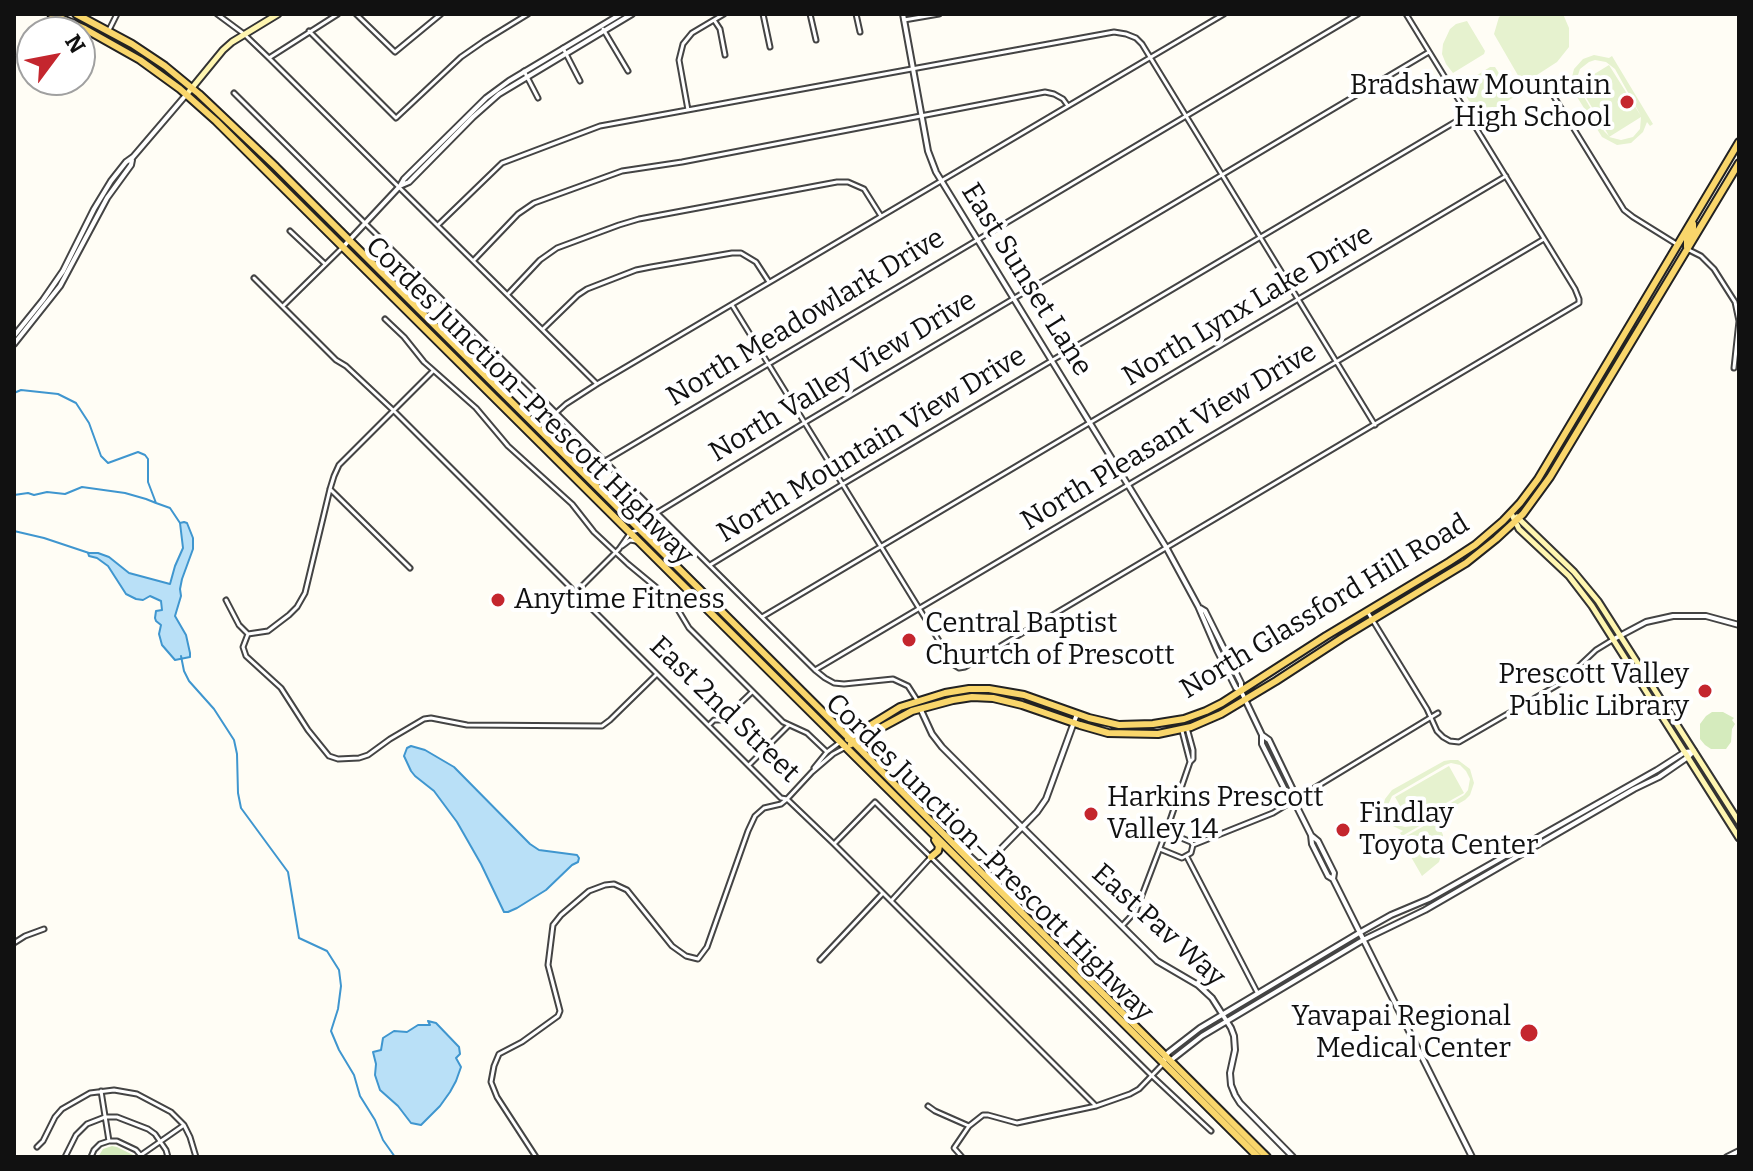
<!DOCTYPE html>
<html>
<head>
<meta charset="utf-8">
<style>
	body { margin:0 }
	#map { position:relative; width:1753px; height:1171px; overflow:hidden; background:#fffdf5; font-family:Bitter,serif }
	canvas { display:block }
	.frame { position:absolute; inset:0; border:16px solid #111; pointer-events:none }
	.north { position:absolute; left:16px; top:16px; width:80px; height:80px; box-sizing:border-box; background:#fff; border:2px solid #a0a0a0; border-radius:50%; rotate:58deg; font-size:22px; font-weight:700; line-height:32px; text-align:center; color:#111 }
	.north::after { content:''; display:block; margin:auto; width:28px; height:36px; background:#c4262e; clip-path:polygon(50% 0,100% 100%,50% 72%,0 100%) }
</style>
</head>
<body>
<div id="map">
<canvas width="1753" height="1171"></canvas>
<div class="frame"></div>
<div class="north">N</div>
</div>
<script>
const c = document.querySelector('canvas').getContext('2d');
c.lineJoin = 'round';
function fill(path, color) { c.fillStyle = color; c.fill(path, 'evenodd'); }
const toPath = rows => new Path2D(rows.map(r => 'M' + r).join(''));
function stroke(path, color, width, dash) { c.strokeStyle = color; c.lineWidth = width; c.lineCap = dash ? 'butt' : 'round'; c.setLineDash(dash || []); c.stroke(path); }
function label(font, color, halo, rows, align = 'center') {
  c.font = font + ' Bitter,serif'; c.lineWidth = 8; c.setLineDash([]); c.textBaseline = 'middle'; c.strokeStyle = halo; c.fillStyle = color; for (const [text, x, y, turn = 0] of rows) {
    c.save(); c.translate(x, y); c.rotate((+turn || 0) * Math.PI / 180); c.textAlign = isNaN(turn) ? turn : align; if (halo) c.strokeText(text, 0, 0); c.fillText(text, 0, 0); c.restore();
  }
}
fill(toPath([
	[1712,712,1723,712,1734,718,1732,720,1735,724,1732,729,1731,742,1726,749,1711,749,1705,745,1700,739,1700,724,1706,716],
	[112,1146,117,1147,137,1157,98,1157,103,1149]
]), '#d5ebbd');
fill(toPath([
	[1503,14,1563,14,1569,28,1569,47,1557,62,1523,84,1494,34,1499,17],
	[1467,21,1485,51,1484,54,1453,73,1446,64,1442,54,1443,44,1450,29,1456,24],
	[1594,55,1609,58,1612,56,1653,124,1650,126,1647,122,1643,132,1631,143,1617,145,1602,137,1574,92,1571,81,1574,69,1583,59],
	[1595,60,1606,62,1615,69,1641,116,1609,65,1578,84,1609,136,1604,131,1577,85,1577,78,1580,69,1589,62],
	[1641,117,1640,129,1633,137,1621,140,1609,137],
	[1490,67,1495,67,1514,97,1496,108,1492,108,1479,106,1469,101,1460,86],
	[1450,760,1458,760,1470,769,1474,783,1470,795,1465,800,1402,836,1400,833,1403,831,1391,825,1384,815,1383,807,1385,799,1392,790,1444,761],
	[1451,763,1460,765,1466,771,1470,779,1468,790,1464,795,1413,826,1405,827,1397,825,1390,819,1388,805,1392,796,1445,765],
	[1449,766,1464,793,1410,823,1395,797],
	[1436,819,1443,835,1443,849,1439,862,1422,876,1403,843,1403,838]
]), '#e6f2cf');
const water = toPath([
	[184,522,187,523,193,538,193,549,182,579,180,589,181,596,175,616,186,635,190,653,190,657,175,660,162,645,159,634,161,625,156,621,155,618,156,611,162,610,161,601,150,596,143,600,136,599,126,594,108,566,97,558,89,556,88,553,98,553,109,557,129,573,170,584,175,566,183,548,180,523,184,522],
	[411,746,425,750,454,767,530,844,539,850,577,855,579,858,578,862,572,865,546,890,517,908,508,912,504,912,481,864,457,822,434,791,415,776,411,771,404,756,407,748,411,746],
	[428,1021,436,1023,459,1047,460,1054,456,1058,461,1067,456,1081,450,1092,440,1106,421,1125,411,1123,398,1106,380,1090,375,1075,376,1064,373,1052,381,1050,383,1038,394,1031,407,1032,418,1025,430,1025,428,1021]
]);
fill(water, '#b9e0f7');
stroke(water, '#3f96cf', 2);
stroke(toPath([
	[14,393,21,390,58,394,76,403,89,423,101,456,108,463,138,452,145,455,148,459,148,482,156,503,170,508,180,523],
	[14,495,28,493,34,495,47,492,65,494,82,487,125,493,146,499,156,503],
	[14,531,44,538,89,553],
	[181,656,184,671,189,681,214,709,234,740,237,754,238,793,241,808,288,872,299,938,327,951,339,970,341,986,338,1009,331,1031,339,1050,354,1075,360,1096,375,1120,383,1140,395,1157]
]), '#3f96cf', 2);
const minor = toPath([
	[217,14,244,34,269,58,597,384],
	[356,14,395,52,441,14],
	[763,14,770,47],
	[810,14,816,40],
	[856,14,860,32],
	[714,20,720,29,725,55],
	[904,20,939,14],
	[603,29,628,71],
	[109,30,117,14],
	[309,31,396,118,461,57,484,41,528,14],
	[563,48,580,81],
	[269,58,338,14],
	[524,71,538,98],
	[1548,87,1624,210,1633,217,1678,245],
	[234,93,815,670,825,678,834,683,844,684,893,679,908,686,917,700],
	[688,110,679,60,683,44,692,33,724,14],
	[438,225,502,163,600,126,1114,32,1126,34,1136,38,1142,44,1375,425],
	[290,231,325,264],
	[1687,249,1701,256,1714,269,1735,302,1739,321,1734,368],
	[474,260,518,214,534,203,622,171,682,162,1045,92,1054,94,1063,99,1068,106],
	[254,278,336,360,346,366,394,411,781,798,787,799,834,844,1096,1106],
	[508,294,540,260,557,248,619,225,639,219,837,182,848,182,864,189,881,216],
	[732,305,954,665,959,668,965,667,1579,303,1579,299,1575,289,1406,14],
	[283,306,342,248],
	[385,319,404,337,424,362,476,408,508,446,572,504,594,532,628,564,657,588,677,608,689,628,783,722,807,733,827,752],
	[543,329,578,295,587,289,636,270,651,267,732,253,741,253,756,262,769,282],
	[556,413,566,404,597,384,1224,14],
	[605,461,1358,14],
	[330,489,410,568],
	[635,524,650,517,804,423,1429,52],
	[622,546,630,540,636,541],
	[710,565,843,484,1467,115],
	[575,593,619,549,631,532,639,530,650,517],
	[226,600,239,625,248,634,268,631,289,615,297,607,305,593,330,489,334,476,339,465,433,371],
	[1367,611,1427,709,1437,731,1443,737,1450,741,1459,742,1561,683,1596,650,1614,639],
	[762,617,1506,176],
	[248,634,243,647,246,656,281,688,308,730,329,756,338,759,359,758,368,755,390,739,424,719,431,718,467,725,602,726,610,720,657,674],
	[815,670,1544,239],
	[709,725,714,720,722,720,726,717,752,692],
	[1182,731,1190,762],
	[749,765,789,725],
	[814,768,827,752,839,743],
	[834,844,875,802,1151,1075,1211,1131],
	[1193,845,1273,813,1438,713],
	[1160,849,1182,858,1191,853,1193,845,1191,842,1167,832],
	[1187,857,1257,992],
	[891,901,931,857],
	[1122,926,1136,911,1166,832,1190,762,1193,759,1193,750,1187,728],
	[14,943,25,936,44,929],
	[820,960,883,893],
	[101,1091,109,1141],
	[928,1106,935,1111,969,1126],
	[37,1147,43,1141,55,1117,62,1109,90,1093,114,1090,137,1094,171,1112,184,1125,190,1137,196,1157],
	[141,1155,184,1125],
	[65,1157,76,1135,87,1124,105,1117,117,1117,148,1129,155,1134,166,1150,168,1157],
	[91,1157,94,1150,100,1144,109,1141,117,1141,136,1150,142,1157],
	[536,1157,497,1097,491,1082,494,1066,499,1054,522,1042,558,1016,560,1011,548,965,553,925,561,915,589,891,605,885,614,884,627,890,672,946,686,956,698,959,707,947,748,831,755,816,764,808,781,804,787,799,812,772,833,754,846,747],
	[962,1157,954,1148,969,1126,983,1115,988,1115,1017,1123,1096,1106,1130,1094,1139,1089,1162,1065]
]);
const tertiary = toPath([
	[903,14,928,151,936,172,1166,547,1198,606,1217,650,1236,688,1241,691,1262,735],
	[402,185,409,182,473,117,499,94,632,14],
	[343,247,400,186,404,179,486,98,509,81,621,14],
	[14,336,43,300,63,271,94,209,111,181,126,162,133,157,186,95],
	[14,344,60,286,107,198,131,165,132,160],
	[1200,608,1205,611,1241,683,1241,691],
	[1614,639,1646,622,1673,616,1706,616,1739,625],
	[920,708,932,734,942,747,1022,827,1157,961,1198,985,1212,998,1231,1028,1234,1036,1235,1050,1230,1073,1231,1085,1235,1095,1240,1103,1293,1157],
	[1294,801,1295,794,1269,740,1262,735,1262,744,1289,798,1294,801,1311,835,1312,844,1328,876,1333,879,1472,1157],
	[1312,836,1318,841,1334,873,1333,879],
	[955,842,977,863,986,863,989,860],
	[1022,909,988,873,986,868,991,859,1037,812,1046,799,1077,714],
	[1170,1061,1202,1036,1363,940,1425,910,1634,789,1659,777,1688,757,1694,751],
	[1164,1063,1165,1056,1169,1052,1200,1028,1359,933,1391,915,1429,899,1657,770,1685,752,1694,751],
	[1727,1157,1739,1151]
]);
const secondary = toPath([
	[187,94,223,50,232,42,278,14],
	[1511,513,1519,529,1569,576,1592,606,1739,838],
	[1517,517,1574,572,1598,601,1739,822]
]);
const primary = toPath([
	[51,14,85,29,140,60,180,89,216,121,1258,1157],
	[76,14,132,44,165,66,199,94,276,167,854,743,981,872,1267,1157],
	[1687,247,1687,240,1693,228,1693,224],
	[848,739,900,707,945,693,969,689,989,689,1024,695,1089,718,1119,725,1153,724,1184,719,1206,711,1222,703,1326,636,1449,562,1475,545,1503,521,1520,503,1538,479,1739,142],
	[851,744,912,711,953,700,972,697,993,698,1022,705,1080,725,1108,733,1158,734,1191,727,1221,714,1276,681,1342,638,1466,563,1496,539,1523,514,1550,477,1739,163],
	[931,857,938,851,939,846,935,840]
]);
stroke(minor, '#444', 7);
stroke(tertiary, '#444', 8);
stroke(secondary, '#333', 9);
stroke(primary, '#222', 10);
stroke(minor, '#fff', 3);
stroke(tertiary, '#fff', 4);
stroke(secondary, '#fff6b0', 5);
stroke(primary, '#f9d66b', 6);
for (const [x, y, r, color] of [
	[1627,102,8,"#c4262e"],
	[498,600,8,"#c4262e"],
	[909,640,8,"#c4262e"],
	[1705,691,8,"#c4262e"],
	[1091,814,8,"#c4262e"],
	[1343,830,8,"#c4262e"],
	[1529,1033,10,"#c4262e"]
]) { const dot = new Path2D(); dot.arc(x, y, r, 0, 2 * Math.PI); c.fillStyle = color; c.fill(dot); stroke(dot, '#fff', 3); }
label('28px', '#111', '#fff', [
	["Bradshaw Mountain",1611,86,"right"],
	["High School",1611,118,"right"],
	["Anytime Fitness",514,600],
	["Central Baptist",925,624],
	["Churtch of Prescott",925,656],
	["Prescott Valley",1689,675,"right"],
	["Public Library",1689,707,"right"],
	["Harkins Prescott",1107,798],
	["Valley 14",1107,830],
	["Findlay",1359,814],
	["Toyota Center",1359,846],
	["Yavapai Regional",1511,1017,"right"],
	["Medical Center",1511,1049,"right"]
], 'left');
label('28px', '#111', '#fff', [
	["East Sunset Lane",1026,280,58],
	["North Lynx Lake Drive",1248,306,-31],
	["North Meadowlark Drive",806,318,-31],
	["North Valley View Drive",843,377,-31],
	["Cordes Junction–Prescott Highway",529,401,45],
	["North Pleasant View Drive",1169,437,-31],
	["North Mountain View Drive",872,445,-31],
	["North Glassford Hill Road",1325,607,-31],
	["East 2nd Street",724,710,44],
	["Cordes Junction–Prescott Highway",989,858,45],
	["East Pav Way",1158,926,42]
]);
</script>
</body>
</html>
